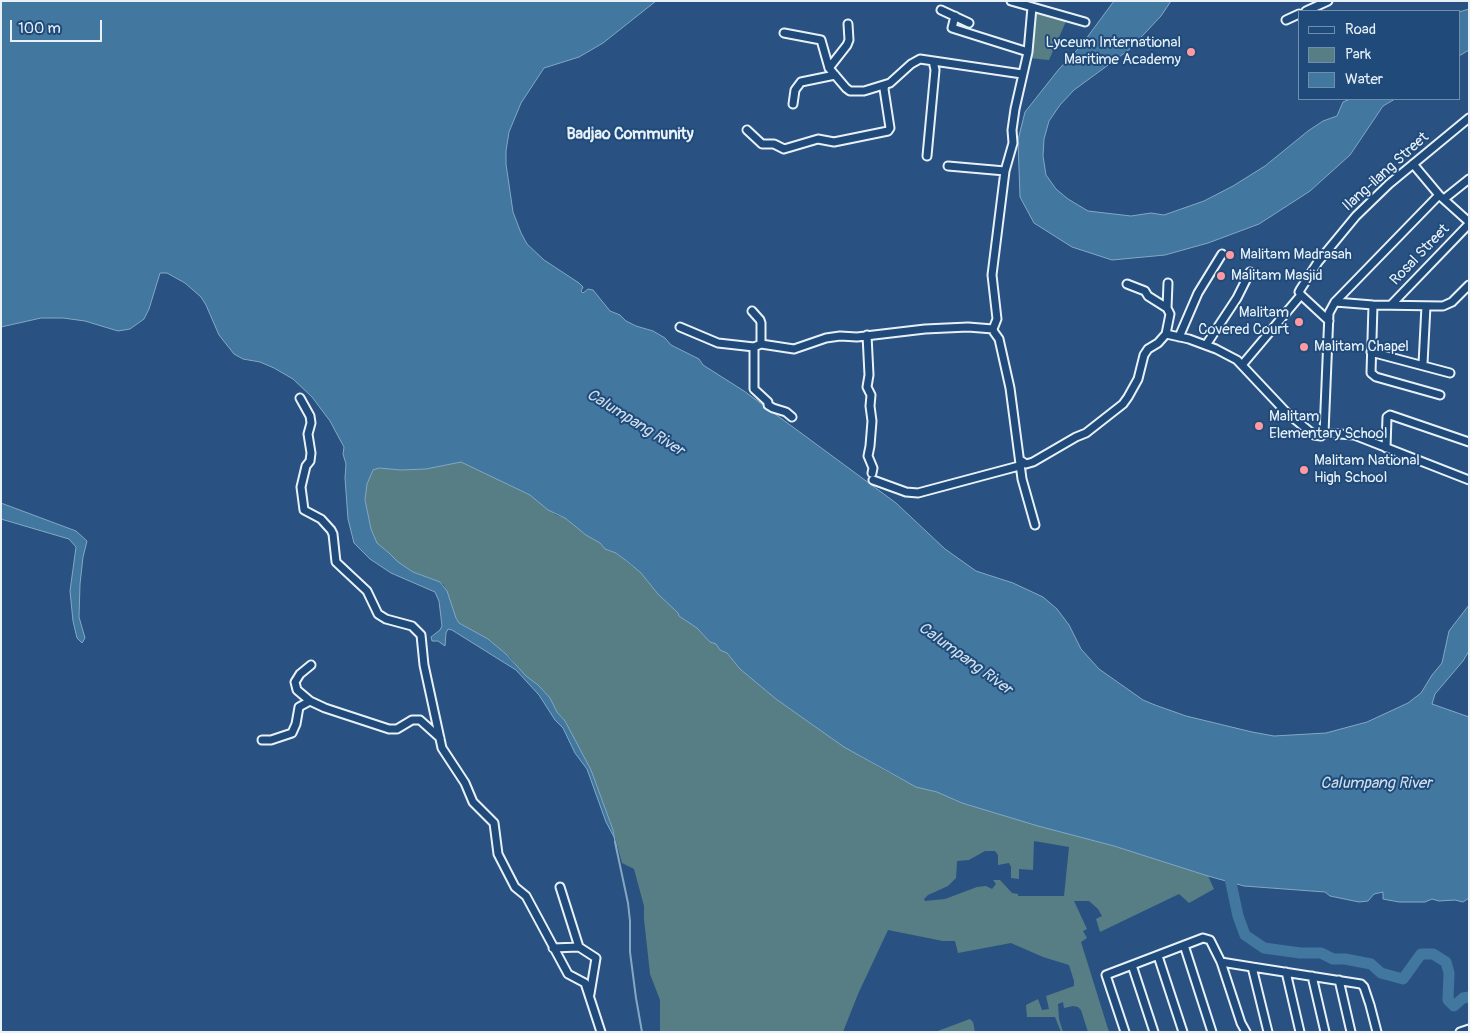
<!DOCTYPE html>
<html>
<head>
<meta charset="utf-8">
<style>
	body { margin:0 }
	#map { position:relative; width:1470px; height:1033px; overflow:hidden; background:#295282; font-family:Pangolin,sans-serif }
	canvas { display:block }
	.frame { position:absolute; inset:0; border:2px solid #e8f1f8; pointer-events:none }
	.legend { position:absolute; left:1298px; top:10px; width:162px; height:90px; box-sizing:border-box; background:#1f4a7a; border:1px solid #6f8dac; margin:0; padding:6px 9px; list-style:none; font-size:15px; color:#e8f1f8 }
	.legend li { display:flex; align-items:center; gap:10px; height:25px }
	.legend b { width:25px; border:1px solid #6f8dac }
	.scale { position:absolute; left:10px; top:20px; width:92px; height:22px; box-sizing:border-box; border:2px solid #e8f1f8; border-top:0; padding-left:6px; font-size:15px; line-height:18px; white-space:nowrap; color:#e8f1f8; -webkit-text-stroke:4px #1f4a7a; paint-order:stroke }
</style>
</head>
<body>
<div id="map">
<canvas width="1470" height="1033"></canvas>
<div class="frame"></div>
<ul class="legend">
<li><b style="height:6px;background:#1f4a7a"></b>Road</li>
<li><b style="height:14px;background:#577e84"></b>Park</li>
<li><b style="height:14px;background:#42779f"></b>Water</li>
</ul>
<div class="scale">100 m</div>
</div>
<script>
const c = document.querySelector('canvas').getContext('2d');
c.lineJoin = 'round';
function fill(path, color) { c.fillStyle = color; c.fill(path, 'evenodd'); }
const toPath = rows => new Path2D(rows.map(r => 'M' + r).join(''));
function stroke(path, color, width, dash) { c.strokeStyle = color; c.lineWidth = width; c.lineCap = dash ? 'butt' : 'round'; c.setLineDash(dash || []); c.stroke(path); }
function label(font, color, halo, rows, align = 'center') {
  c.font = font + ' Pangolin,sans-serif'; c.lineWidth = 4; c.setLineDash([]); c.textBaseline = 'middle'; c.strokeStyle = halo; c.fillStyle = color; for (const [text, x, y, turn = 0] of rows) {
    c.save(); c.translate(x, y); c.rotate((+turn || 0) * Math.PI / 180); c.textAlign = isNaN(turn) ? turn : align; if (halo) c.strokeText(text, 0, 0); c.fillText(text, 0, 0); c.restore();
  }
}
fill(toPath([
	[1034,12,1067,19,1049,60,1029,58],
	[461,462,530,495,556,515,565,518,586,535,600,543,605,549,616,553,641,573,658,594,678,613,679,616,697,628,709,641,716,644,720,650,727,653,740,669,776,699,844,747,884,770,916,787,937,792,962,803,1038,826,1114,846,1208,876,1214,889,1189,903,1179,894,1100,932,1096,919,1102,916,1098,909,1089,901,1074,901,1087,929,1083,931,1087,938,1081,942,1109,1032,1088,1032,1081,1010,1078,1007,1073,1006,1064,1008,1063,1002,1058,1004,1059,1019,1063,1032,1061,1032,1055,1017,1027,1017,1026,1005,1038,999,1042,1010,1049,1009,1046,996,1074,986,1074,981,1069,965,1043,957,1011,943,958,953,955,941,943,941,888,930,858,994,843,1032,660,1032,660,1000,650,974,644,919,644,906,634,869,622,863,613,830,591,770,565,721,557,712,550,698,538,685,526,677,510,657,488,639,459,623,456,618,444,585,440,582,413,572,398,562,389,553,377,543,371,529,365,500,367,484,373,470,379,468,401,470,426,469],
	[1034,841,1069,847,1064,896,1018,896,1018,894,1012,893,1000,880,993,880,996,884,992,889,986,886,977,887,945,899,925,901,924,899,928,895,948,886,956,878,957,861,969,860,985,851,995,851,998,855,998,865,1009,863,1011,867,1011,878,1019,879,1019,869,1033,870],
	[970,1019,973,1022,975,1032,935,1032]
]), '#577e84');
const water = toPath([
	[1,1,656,1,603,43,579,57,544,68,521,103,509,132,506,151,506,164,513,212,521,233,527,244,544,260,579,283,583,287,581,291,583,293,588,289,593,290,610,311,620,315,626,321,636,326,653,331,665,338,671,345,699,359,703,365,744,391,896,503,945,549,976,571,1013,583,1043,597,1057,609,1069,625,1081,649,1099,669,1143,700,1155,705,1186,716,1252,732,1274,736,1326,733,1367,722,1408,703,1421,693,1432,675,1442,663,1449,631,1469,605,1469,651,1463,661,1435,694,1432,704,1469,717,1469,898,1463,902,1455,900,1439,901,1432,899,1425,902,1399,902,1383,899,1383,892,1374,894,1368,901,1359,902,1330,896,1325,892,1244,886,1208,876,1114,846,1038,826,962,803,937,792,916,787,844,747,776,699,740,669,727,653,720,650,716,644,710,642,697,628,679,616,678,613,658,594,641,573,628,562,616,553,605,549,600,543,586,535,565,518,548,510,530,495,461,462,426,469,401,470,379,468,373,470,367,484,365,500,371,529,377,543,389,553,398,562,413,572,440,582,447,591,456,618,459,623,488,639,506,654,526,676,538,685,550,698,557,712,565,721,591,770,613,830,618,856,614,837,606,822,587,769,575,753,563,728,555,720,539,695,516,670,452,630,448,629,446,633,445,646,438,641,432,641,431,637,440,630,442,626,439,601,435,592,391,573,370,559,354,543,348,519,345,478,346,464,343,454,344,447,330,421,312,397,293,379,274,368,260,362,243,359,234,354,219,335,206,305,201,297,185,283,167,273,160,273,149,309,144,319,130,329,118,331,85,321,63,318,41,318,1,327,1,1],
	[1114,1,1171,1,1161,16,1130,49,1074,90,1060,105,1049,121,1044,139,1043,156,1046,175,1056,189,1068,199,1088,211,1131,216,1151,213,1164,215,1204,201,1233,186,1265,166,1308,131,1323,121,1337,116,1343,102,1350,99,1395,99,1383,106,1350,155,1310,191,1259,224,1208,243,1165,255,1112,260,1072,247,1034,223,1020,197,1018,140,1025,112,1059,69,1080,47,1114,1],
	[1469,9,1469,50,1459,56,1459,12,1469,9],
	[1,503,76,531,87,541,83,557,80,584,79,617,85,638,82,643,77,638,73,621,70,591,76,547,69,539,1,519,1,503]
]);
fill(water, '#42779f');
stroke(water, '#84a8c3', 1);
stroke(toPath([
	[615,842,628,903,630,921,630,952,636,998,642,1032]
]), '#84a8c3', 2);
stroke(toPath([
	[1228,869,1238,916,1245,935,1264,948,1300,953,1321,953,1333,959,1345,959,1371,964,1381,973,1403,979,1421,954,1433,954,1446,962,1449,973,1448,1000,1454,1006,1463,998,1469,997]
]), '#42779f', 11);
const minor = toPath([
	[1011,1,1085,22],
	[1032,7,1028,52,1015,109,1012,130,1013,143,1005,171,992,275,997,319,993,329,994,332,999,339,1010,388,1022,479,1035,525],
	[941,10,969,23],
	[1306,11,1328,1],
	[955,16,952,28,1028,52],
	[1286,20,1299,14],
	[784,33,821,40,829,68,846,88,850,91,864,91,890,83,911,64,920,59,1022,74],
	[829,68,847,45,849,40,848,24],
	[793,104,795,90,801,82,835,75],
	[747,130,762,144,774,144,784,149,818,139,834,142,888,131,890,128,884,89,885,85],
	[927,156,935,70,933,61],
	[1413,164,1439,195,1469,222],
	[948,166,1005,171],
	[1444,199,1469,179],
	[1301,295,1299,292,1300,290,1318,262,1356,216,1389,184,1469,118],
	[1301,295,1329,321],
	[1335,302,1373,305,1443,306,1452,302,1469,285],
	[1373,305,1371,373,1376,377,1440,395],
	[1391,305,1469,224],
	[1167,308,1168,283],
	[752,311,760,320,761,323,761,344,754,347,754,389,768,402,768,405,773,408,786,412,792,417],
	[680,327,718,343,754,347],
	[1166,334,1189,339,1216,349,1237,360,1286,412,1314,435,1321,436,1324,433,1354,435,1469,480],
	[867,335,869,375,867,387,871,395,870,406,872,421,870,446,868,456,873,468,872,473],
	[1179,337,1198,293,1222,254],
	[761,344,794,349,826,338,840,336,857,337,925,329,968,327,993,329],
	[1206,345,1237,298,1250,272],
	[1371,352,1450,373],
	[1423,364,1426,306],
	[1242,365,1301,295],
	[300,398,310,416,311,423,308,434,311,453,310,461,306,466,301,487,304,510,321,519,331,530,333,534,336,562,367,591,378,614,386,619,412,626,421,635,424,665,442,748,465,783,473,802,494,823,498,854,515,887,526,896,568,974,585,983,601,1032],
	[1324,433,1329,313,1335,302,1439,195],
	[1386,448,1387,417,1390,415,1469,442],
	[1020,460,1026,464,1033,462,1076,437,1086,433,1123,404,1128,397,1138,379,1144,355,1148,349,1158,343,1166,334,1170,314,1167,308,1148,296,1145,291,1127,284],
	[873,480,906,492,918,493,1019,466],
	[311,665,300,674,295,682,297,690,310,701,325,708,389,729,397,729,412,720,420,720,440,738],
	[262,740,271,740,292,733,296,724,299,707,310,701],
	[1184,945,1212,1032],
	[579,947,596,958,590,994],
	[553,948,579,947,560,887],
	[1158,956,1183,1032],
	[1221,962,1252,967],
	[1132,965,1154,1032],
	[1286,972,1300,1032],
	[1312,976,1325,1032],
	[1339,980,1351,1032],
	[1125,1032,1106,975,1203,938,1210,940,1221,962,1241,1023,1246,1032],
	[1268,1032,1252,967,1361,984,1364,987,1370,1005,1377,1032],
	[1460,1032,1469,1029]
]);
stroke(minor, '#e8f1f8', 11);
stroke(minor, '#1f4a7a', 7);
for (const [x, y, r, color] of [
	[1191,52,5,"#ff9aa2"],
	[1230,255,5,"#ff9aa2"],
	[1221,276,5,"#ff9aa2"],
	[1299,322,5,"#ff9aa2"],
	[1304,347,5,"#ff9aa2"],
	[1259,426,5,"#ff9aa2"],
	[1304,470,5,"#ff9aa2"]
]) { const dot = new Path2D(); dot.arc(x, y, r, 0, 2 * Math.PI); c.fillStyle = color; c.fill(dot); stroke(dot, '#1f4a7a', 2); }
label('15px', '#e8f1f8', '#1f4a7a', [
	["Lyceum International",1181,43,"right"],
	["Maritime Academy",1181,60,"right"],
	["Malitam Madrasah",1240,255],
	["Malitam Masjid",1231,276],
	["Malitam",1289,313,"right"],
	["Covered Court",1289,330,"right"],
	["Malitam Chapel",1314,347],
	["Malitam",1269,417],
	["Elementary School",1269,434],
	["Malitam National",1314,461],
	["High School",1314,478]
], 'left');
label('15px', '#e8f1f8', '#1f4a7a', [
	["Ilang-ilang Street",1386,172,-42],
	["Rosal Street",1420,255,-46]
]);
label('bold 16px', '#e8f1f8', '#1f4a7a', [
	["Badjao Community",630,135]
]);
label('italic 16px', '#cfdfeb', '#1f4a7a', [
	["Calumpang River",635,423,32],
	["Calumpang River",965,659,36],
	["Calumpang River",1376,784]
]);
</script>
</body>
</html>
